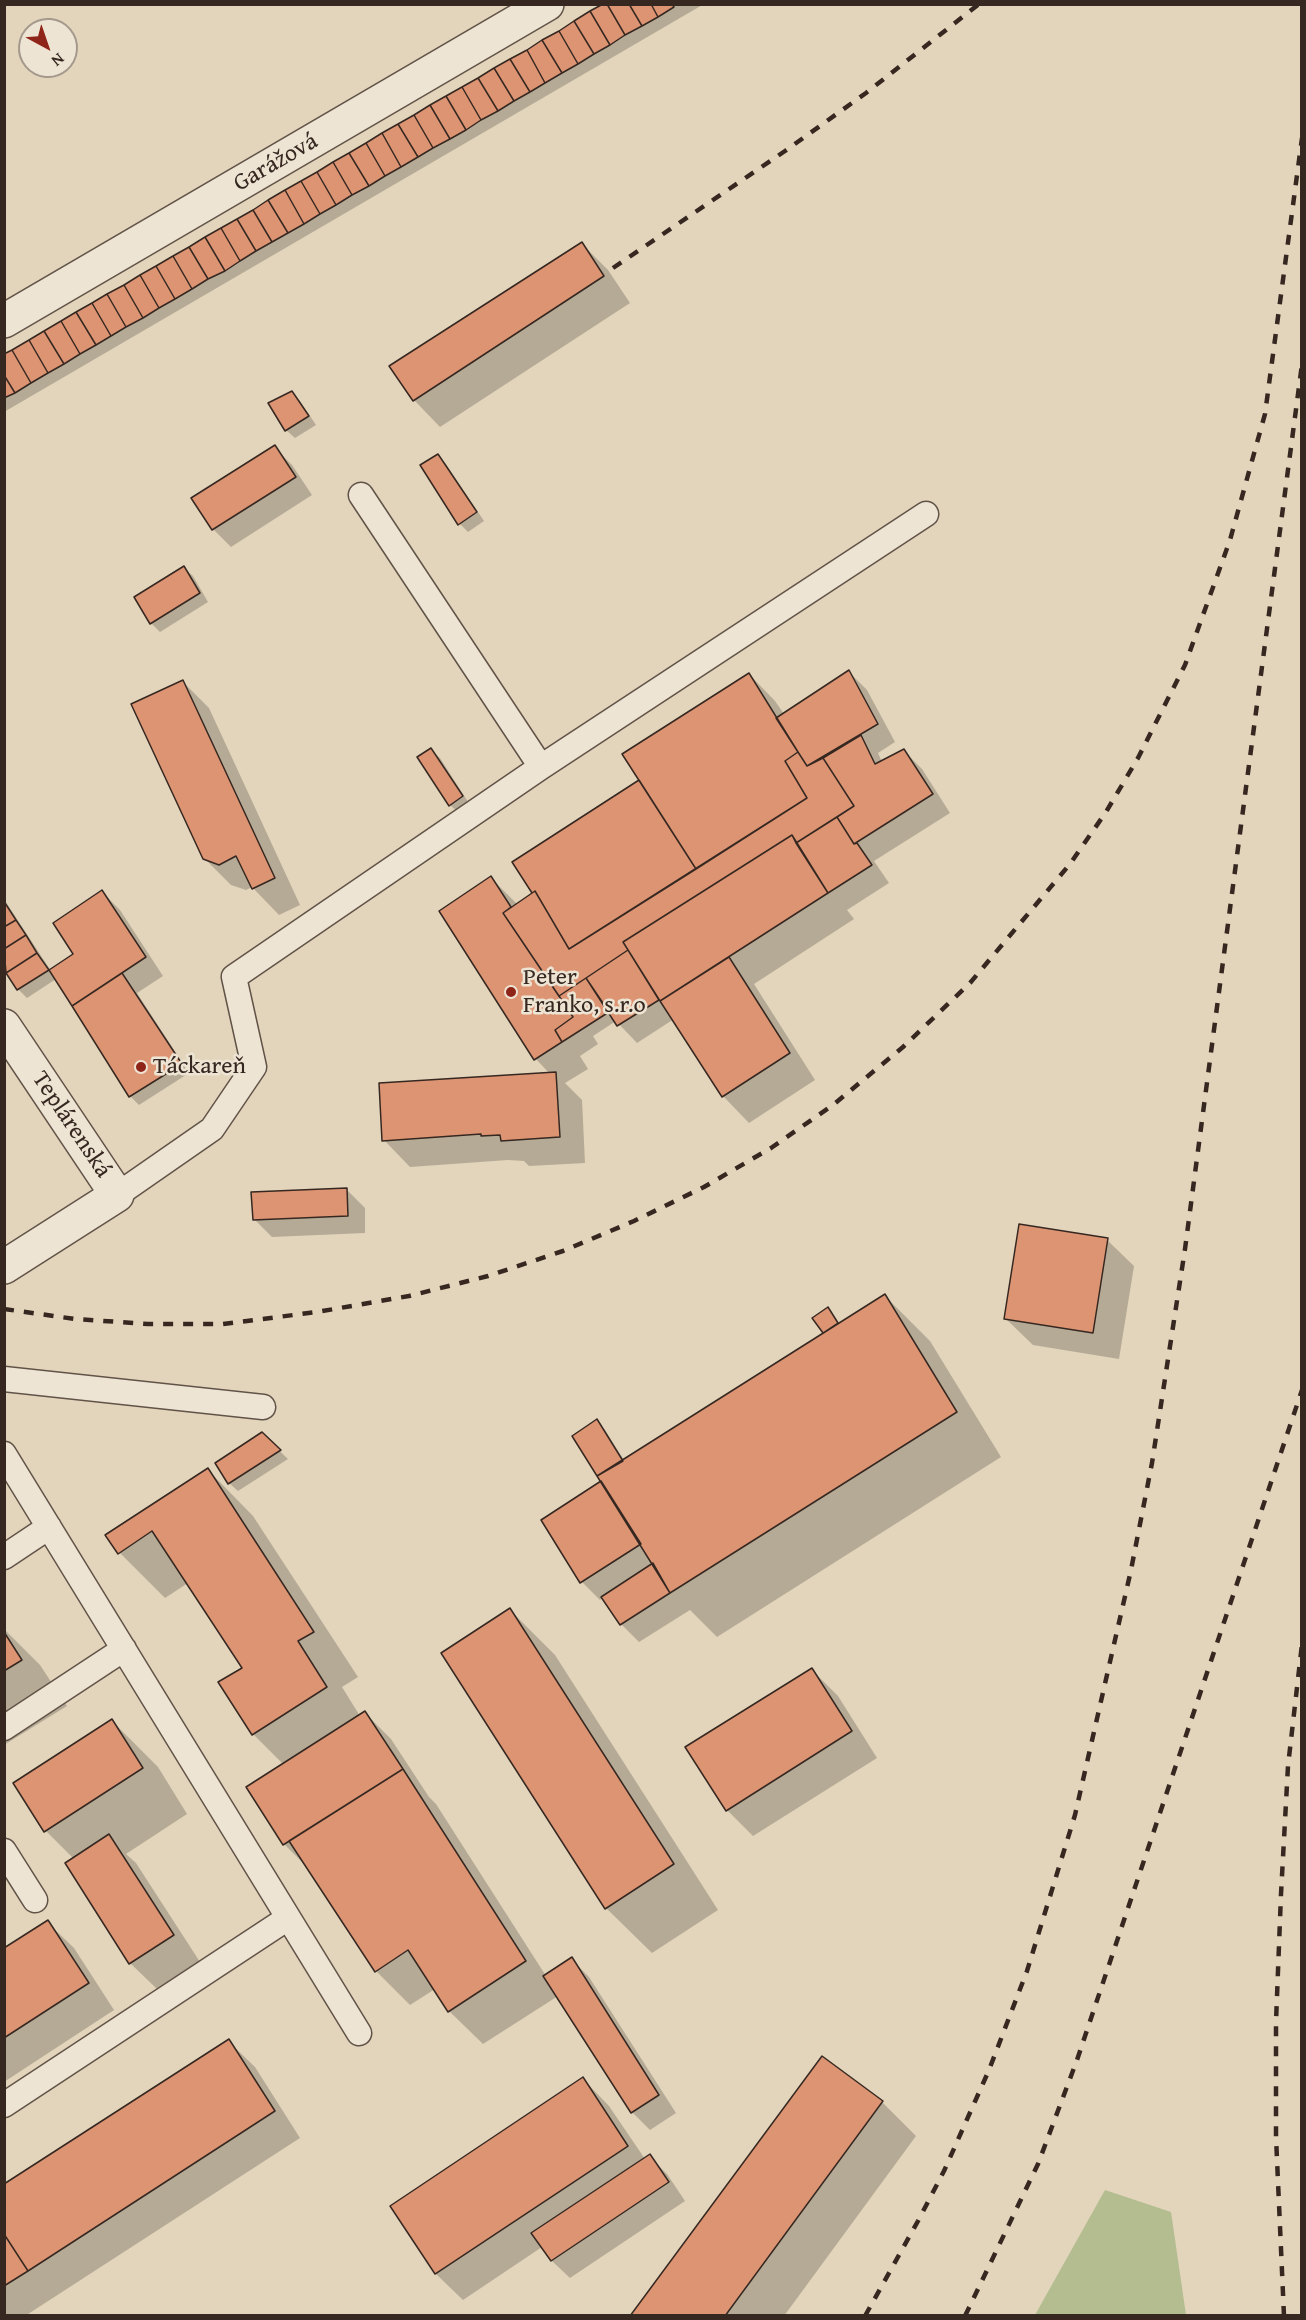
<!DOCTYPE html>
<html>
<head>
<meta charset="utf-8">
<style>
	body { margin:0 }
	#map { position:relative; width:1306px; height:2320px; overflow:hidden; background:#e3d5bb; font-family:"Gentium Book Plus",serif }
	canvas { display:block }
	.frame { position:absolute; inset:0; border:6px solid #362821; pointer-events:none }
	.north { position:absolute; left:18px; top:18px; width:60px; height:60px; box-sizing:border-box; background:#ede4d3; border:2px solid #a4998c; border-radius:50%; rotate:140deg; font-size:16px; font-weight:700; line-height:24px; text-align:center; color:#362821 }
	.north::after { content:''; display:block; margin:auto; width:21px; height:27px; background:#8f2418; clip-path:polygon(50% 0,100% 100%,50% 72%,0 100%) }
</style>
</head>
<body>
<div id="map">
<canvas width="1306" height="2320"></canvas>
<div class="frame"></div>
<div class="north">N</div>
</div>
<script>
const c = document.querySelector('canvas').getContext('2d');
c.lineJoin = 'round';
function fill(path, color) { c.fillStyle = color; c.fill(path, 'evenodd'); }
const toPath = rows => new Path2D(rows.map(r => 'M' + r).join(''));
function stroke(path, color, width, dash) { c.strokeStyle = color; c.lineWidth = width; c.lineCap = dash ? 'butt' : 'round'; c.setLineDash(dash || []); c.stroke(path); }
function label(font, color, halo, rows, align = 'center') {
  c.font = font + ' "Gentium Book Plus",serif'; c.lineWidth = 5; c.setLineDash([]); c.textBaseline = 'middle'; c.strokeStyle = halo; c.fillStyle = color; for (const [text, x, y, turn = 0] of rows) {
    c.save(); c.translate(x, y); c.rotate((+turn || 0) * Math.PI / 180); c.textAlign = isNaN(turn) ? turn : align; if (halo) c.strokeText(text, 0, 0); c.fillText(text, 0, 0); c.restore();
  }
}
fill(toPath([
	[1105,2190,1171,2212,1186,2315,1035,2315]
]), '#b4bd90');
fill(toPath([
	[606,4,704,4,4,412,4,356],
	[582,244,608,270,630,303,440,427,414,400],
	[292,393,300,401,316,425,295,438,286,430],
	[274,447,292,465,312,495,231,547,213,529],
	[438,456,446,464,484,521,468,532,460,524],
	[184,568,193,576,208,602,160,632,151,623],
	[849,672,867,690,895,742,878,753,882,762,904,751,922,769,950,813,874,861,889,883,847,910,854,919,754,984,815,1080,749,1123,723,1096,674,1019,637,1043,616,1021,593,1036,598,1044,580,1056,588,1069,565,1083,582,1100,585,1163,529,1166,524,1161,508,1160,410,1167,384,1140,550,1074,536,1059,441,911,491,878,518,905,534,894,514,862,641,781,749,674,775,701,784,714],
	[183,682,209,708,300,905,279,915,252,887,246,890,231,885,204,858],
	[431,750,440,758,470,805,459,813,450,805],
	[102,892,120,910,163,976,137,993,189,1073,139,1105,130,1096,56,979,27,998,18,989,4,968,4,899,51,971,75,955],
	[347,1190,365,1208,365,1233,272,1237,254,1219],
	[1107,1240,1134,1266,1119,1359,1033,1345,1006,1319],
	[885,1296,930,1341,1001,1457,717,1637,690,1610,639,1642,621,1624,603,1597,600,1600,582,1582,602,1482,596,1421,605,1430,624,1460,825,1334,814,1318,828,1309,840,1324],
	[262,1434,288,1459,238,1491,229,1483],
	[208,1470,253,1516,358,1677,342,1687,360,1716,365,1713,391,1739,429,1797,436,1804,546,1976,571,1959,589,1977,676,2113,650,2130,632,2112,558,1996,483,2044,449,2011,435,1989,410,2005,376,1971,309,1869,284,1844,284,1765,253,1734,244,1668,188,1583,165,1598,120,1553,108,1536],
	[510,1610,555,1655,718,1910,652,1953,606,1908],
	[4,1629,40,1665,67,1706,4,1745],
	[812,1670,838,1696,877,1758,753,1836,727,1810],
	[112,1721,158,1767,187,1814,126,1854,136,1863,200,1962,157,1989,130,1963,74,1859,46,1831,15,1784],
	[47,1922,74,1948,114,2010,4,2082,4,1949],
	[228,2041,255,2067,300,2138,25,2316,4,2316,4,2185],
	[822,2058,882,2102,916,2136,784,2316,632,2316],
	[583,2079,609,2106,645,2159,649,2156,667,2174,685,2201,570,2278,552,2261,542,2247,463,2300,436,2274,392,2207]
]), '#0003');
const building = toPath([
	[603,4,607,4,625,35,610,45,590,11,603,4],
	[607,4,629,4,642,26,625,35,607,4],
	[629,4,651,4,658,17,642,26,629,4],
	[651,4,672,4,674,7,658,17,651,4],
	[590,11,610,45,594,54,574,21,590,11],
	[574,21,594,54,578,64,559,31,574,21],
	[559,31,578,64,562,73,542,40,559,31],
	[542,40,562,73,545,83,527,50,542,40],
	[527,50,545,83,530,92,510,59,527,50],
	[510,59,530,92,514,101,494,68,510,59],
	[494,68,514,101,498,111,478,78,494,68],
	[478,78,498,111,481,120,462,87,478,78],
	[462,87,481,120,466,130,446,96,462,87],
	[446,96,466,130,450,139,430,105,446,96],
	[430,105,450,139,433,148,414,115,430,105],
	[414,115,433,148,418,157,398,124,414,115],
	[398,124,418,157,401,167,382,133,398,124],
	[382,133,401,167,385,176,366,143,382,133],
	[366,143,385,176,369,186,349,153,366,143],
	[349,153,369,186,352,195,333,162,349,153],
	[333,162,352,195,336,205,317,172,333,162],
	[317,172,336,205,320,214,301,181,317,172],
	[301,181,320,214,304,224,285,190,301,181],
	[285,190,304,224,288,233,268,200,285,190],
	[268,200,288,233,272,242,253,210,268,200],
	[253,210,272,242,256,251,237,219,253,210],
	[237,219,256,251,240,261,221,228,237,219],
	[221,228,240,261,225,271,205,237,221,228],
	[205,237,225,271,208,279,189,247,205,237],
	[582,242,604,276,413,401,389,366,582,242],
	[189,247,208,279,192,289,173,256,189,247],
	[173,256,192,289,175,299,156,266,173,256],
	[156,266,175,299,159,308,140,275,156,266],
	[140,275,159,308,143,318,124,285,140,275],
	[124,285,143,318,126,327,107,294,124,285],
	[107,294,126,327,111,336,92,303,107,294],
	[92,303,111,336,96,345,76,312,92,303],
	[76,312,96,345,80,354,61,321,76,312],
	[61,321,80,354,64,364,44,331,61,321],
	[44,331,64,364,48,373,29,340,44,331],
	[29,340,48,373,31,383,12,350,29,340],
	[12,350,31,383,15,393,4,375,4,354,12,350],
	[4,375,15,393,4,398,4,375],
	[292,391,309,416,285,431,268,403,292,391],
	[275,445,296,477,212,530,191,498,275,445],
	[438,454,477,512,458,525,420,465,438,454],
	[184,566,200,593,150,624,134,597,184,566],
	[849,670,878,724,807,766,776,718,849,670],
	[749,673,798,752,785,761,807,798,696,869,622,754,749,673],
	[183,680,275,878,252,889,236,856,219,865,203,859,131,704,183,680],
	[861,735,875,764,904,749,933,794,854,844,837,817,854,806,823,758,861,735],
	[431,748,463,796,449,806,417,757,431,748],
	[798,752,807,766,823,758,854,806,796,843,792,835,623,942,628,950,559,996,503,913,535,891,569,949,807,798,785,761,798,752],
	[639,780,696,869,569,949,535,891,532,893,512,862,639,780],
	[837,817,854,844,857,843,872,865,828,893,796,843,837,817],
	[792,835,828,893,660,1001,623,942,792,835],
	[491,876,511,907,503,913,573,1017,555,1030,562,1042,534,1060,439,911,491,876],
	[102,890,146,957,72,1006,49,970,73,954,53,923,102,890],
	[5,903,16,920,4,927,4,904,5,903],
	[16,920,26,935,4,949,4,927,16,920],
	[26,935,37,953,6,973,4,949,26,935],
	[628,950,659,1000,617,1026,586,978,628,950],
	[37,953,49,970,17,990,6,973,37,953],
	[729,957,790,1053,722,1097,660,1001,729,957],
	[122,973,182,1064,129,1097,72,1006,122,973],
	[586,978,609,1012,562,1042,555,1030,573,1017,559,996,586,978],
	[556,1072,560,1137,501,1141,500,1135,481,1136,481,1134,382,1141,379,1083,556,1072],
	[347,1188,348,1216,253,1220,251,1192,347,1188],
	[1019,1224,1108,1238,1093,1333,1004,1319,1019,1224],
	[885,1294,957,1412,670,1593,597,1476,885,1294],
	[828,1307,838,1323,823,1333,812,1318,828,1307],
	[597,1419,623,1461,597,1476,572,1436,597,1419],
	[262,1432,281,1450,228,1484,215,1463,262,1432],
	[208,1468,314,1632,298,1641,327,1687,252,1735,218,1682,242,1668,152,1531,118,1554,105,1535,208,1468],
	[601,1481,641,1544,580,1583,541,1520,601,1481],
	[653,1563,670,1593,620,1625,601,1597,653,1563],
	[510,1608,674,1864,605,1909,441,1653,510,1608],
	[4,1632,22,1660,4,1671,4,1632],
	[812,1668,852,1731,726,1811,685,1747,812,1668],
	[365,1711,403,1769,283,1845,246,1787,365,1711],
	[112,1719,143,1768,44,1832,13,1783,112,1719],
	[403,1769,526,1961,448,2012,408,1950,375,1972,289,1841,403,1769],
	[109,1834,174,1935,129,1964,65,1863,109,1834],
	[48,1920,89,1983,4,2038,4,1948,48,1920],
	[572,1957,659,2095,631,2113,543,1976,572,1957],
	[229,2039,275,2111,28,2271,4,2234,4,2184,229,2039],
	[822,2056,883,2101,725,2316,630,2316,822,2056],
	[583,2077,628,2146,435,2274,390,2206,583,2077],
	[650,2154,669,2182,551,2261,531,2233,650,2154],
	[4,2234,28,2271,4,2286,4,2234]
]);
fill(building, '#dc9473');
stroke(building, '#362821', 1.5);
const service = toPath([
	[361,495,541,767],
	[117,1195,212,1129,254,1067,234,977,541,767,926,514],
	[4,1379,263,1407],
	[4,1454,359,2033],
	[4,1557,49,1527],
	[4,1728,124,1649],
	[4,1851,35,1900],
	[4,2105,288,1918]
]);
const minor = toPath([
	[4,321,547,4],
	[4,1026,117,1195,4,1267]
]);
stroke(service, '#615348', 27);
stroke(minor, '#615348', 36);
stroke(service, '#ede4d3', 24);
stroke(minor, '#ede4d3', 33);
stroke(toPath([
	[613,268,785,151,866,93,979,4],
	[4,1309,75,1319,148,1324,223,1324,317,1312,409,1296,488,1276,563,1251,634,1221,704,1187,771,1148,833,1105,903,1047,970,983,1070,864,1106,812,1138,758,1185,665,1230,540,1265,414,1302,138],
	[865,2316,918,2221,944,2171,989,2070,1027,1971,1075,1815,1131,1570,1152,1463,1185,1249,1302,364],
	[965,2316,1038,2164,1077,2060,1302,1390],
	[1284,2316,1276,2137,1276,2022,1281,1894,1288,1766,1302,1644]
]), '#362821', 4.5, [10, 10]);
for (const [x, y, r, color] of [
	[511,992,6,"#8f2418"],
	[141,1067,6,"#8f2418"]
]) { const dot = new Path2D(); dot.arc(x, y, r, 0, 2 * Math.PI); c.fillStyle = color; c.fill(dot); stroke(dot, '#ede4d3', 2); }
label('24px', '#362821', '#ede4d3', [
	["Garážová",276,163,-30],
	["Teplárenská",71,1125,56]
]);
label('24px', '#362821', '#ede4d3', [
	["Peter",523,978],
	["Franko, s.r.o",523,1006],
	["Táckareň",153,1067]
], 'left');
</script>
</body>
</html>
